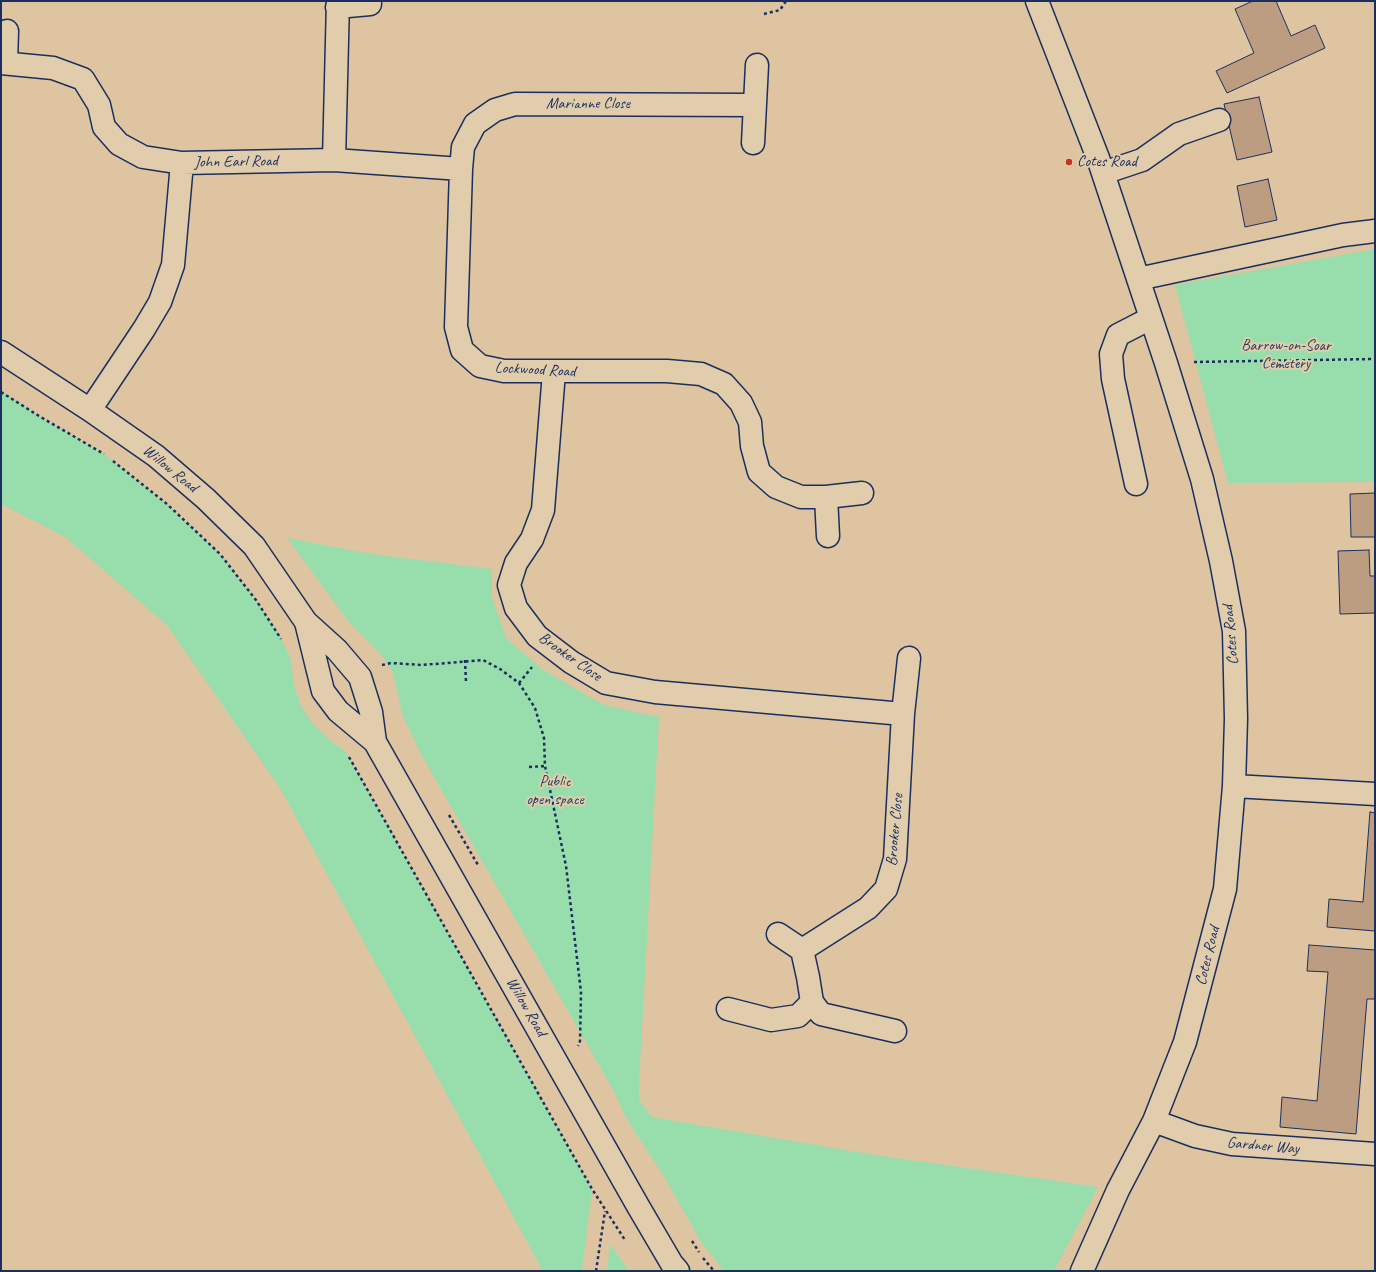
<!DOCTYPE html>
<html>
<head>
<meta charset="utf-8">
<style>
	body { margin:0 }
	#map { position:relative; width:1376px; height:1272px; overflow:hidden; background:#dec4a0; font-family:Caveat,sans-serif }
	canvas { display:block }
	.frame { position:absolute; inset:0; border:2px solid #1b2f5e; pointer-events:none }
</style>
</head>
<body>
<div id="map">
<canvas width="1376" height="1272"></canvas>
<div class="frame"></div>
</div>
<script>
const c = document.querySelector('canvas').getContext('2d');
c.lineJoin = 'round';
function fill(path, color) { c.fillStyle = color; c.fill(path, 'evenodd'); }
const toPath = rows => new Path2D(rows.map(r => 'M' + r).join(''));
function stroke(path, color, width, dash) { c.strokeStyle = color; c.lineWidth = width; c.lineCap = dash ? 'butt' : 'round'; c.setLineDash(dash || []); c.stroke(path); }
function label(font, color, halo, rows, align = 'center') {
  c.font = font + ' Caveat,sans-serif'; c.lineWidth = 4; c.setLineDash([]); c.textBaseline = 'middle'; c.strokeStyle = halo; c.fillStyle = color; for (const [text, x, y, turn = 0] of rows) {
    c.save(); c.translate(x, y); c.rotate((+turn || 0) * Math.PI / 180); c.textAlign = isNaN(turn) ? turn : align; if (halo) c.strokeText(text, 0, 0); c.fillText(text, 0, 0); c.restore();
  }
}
fill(toPath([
	[1375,249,1375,482,1228,483,1175,285],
	[1,390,39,416,108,457,167,504,220,554,256,600,278,632,290,657,294,685,301,706,313,724,328,739,346,752,592,1189,582,1271,543,1271,280,788,167,625,64,536,1,504],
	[287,538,371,554,492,569,492,598,507,639,543,670,604,705,659,717,639,1082,639,1100,652,1117,868,1154,1098,1187,1054,1271,724,1271,701,1242,665,1178,626,1118,615,1093,422,756,402,714,393,672,382,656,349,622],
	[610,1244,629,1271,607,1271]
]), '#97deac');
const building = toPath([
	[1253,1,1276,1,1291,36,1315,25,1325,48,1227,93,1216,71,1254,53,1235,9,1253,1],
	[1259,97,1272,152,1237,160,1224,104,1259,97],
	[1268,179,1277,220,1245,227,1237,186,1268,179],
	[1375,493,1375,537,1351,537,1350,494,1375,493],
	[1369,550,1370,576,1375,576,1375,613,1340,614,1338,551,1369,550],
	[1370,812,1375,813,1375,931,1327,927,1329,899,1363,902,1370,812],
	[1309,945,1375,950,1375,999,1367,999,1356,1134,1280,1127,1282,1097,1317,1101,1328,972,1307,971,1309,945]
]);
fill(building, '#bd9d82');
stroke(building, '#1b2f5e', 1);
const minor = toPath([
	[1037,1,1098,158,1166,363,1202,479,1221,561,1234,631,1236,719,1234,786,1225,889,1185,1042,1154,1121,1118,1190,1082,1271],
	[337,7,370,4],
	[6,62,7,31],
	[1,63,53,68,83,79,99,105,104,127,119,144,143,157,182,163],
	[753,143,757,65],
	[334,160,461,169,456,327,462,350,480,366,504,371,667,371,701,374,724,384,741,403,750,422,752,446,759,472,776,487,801,497,826,497,862,493],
	[461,169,463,147,475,124,495,110,515,104,755,105],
	[1103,173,1142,160,1179,134,1219,120],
	[1138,279,1343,235,1375,231],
	[1,352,90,410,156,456,206,499,254,546,306,622,337,650,360,677,371,712,375,742],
	[554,372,543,510,532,539,516,563,509,585,516,608,537,636,571,662,606,683,655,692,903,714],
	[90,410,144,329,160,302,173,265,182,163,334,160,338,1],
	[1136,484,1113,379,1111,354,1118,335,1151,318],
	[826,497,828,536],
	[306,622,323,691,338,711,375,742,638,1206,672,1264,678,1271],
	[1234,786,1375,794],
	[778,934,802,950,808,977,812,1002,821,1014,895,1031],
	[802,950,868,908,886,889,895,859,903,714,909,658],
	[728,1009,771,1020,798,1016,812,1002],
	[1154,1121,1195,1136,1232,1144,1375,1154]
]);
stroke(minor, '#1b2f5e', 25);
stroke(toPath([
	[764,14,780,10,786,1],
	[1194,362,1375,359],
	[1,392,39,416,104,454],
	[113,461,167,504,220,554,256,600,281,639],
	[465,660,466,682],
	[382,665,391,663,422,665,483,660,500,669,519,683,535,708,544,738,545,766,566,866,581,992,580,1041,578,1046],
	[519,683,532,667],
	[349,757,592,1189,625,1240],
	[529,767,545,766],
	[449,815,478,865],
	[692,1241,699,1252],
	[703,1258,714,1271],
	[596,1271,605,1211]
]), '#1b2f5e', 2.5, [3, 3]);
stroke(minor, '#e1cdab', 22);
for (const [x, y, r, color] of [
	[1069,162,4,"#c8321e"]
]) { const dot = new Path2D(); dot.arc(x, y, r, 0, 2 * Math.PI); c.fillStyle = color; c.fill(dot); stroke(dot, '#e1cdab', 1.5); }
label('16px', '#1b2f5e', '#e1cdab', [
	["Marianne Close",588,104],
	["John Earl Road",236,162,-1],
	["Lockwood Road",535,370,3],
	["Willow Road",170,469,39],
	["Cotes Road",1231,635,-95],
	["Brooker Close",570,657,35],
	["Brooker Close",895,830,-85],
	["Cotes Road",1208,956,-76],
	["Willow Road",526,1007,60],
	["Gardner Way",1263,1146,5]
]);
label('16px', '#1b2f5e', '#e1cdab', [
	["Cotes Road",1077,162]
], 'left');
label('16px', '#274066', '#e1cdab', [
	["Barrow-on-Soar",1286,346],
	["Cemetery",1286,364],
	["Public",555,782],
	["open space",555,800]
]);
</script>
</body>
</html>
